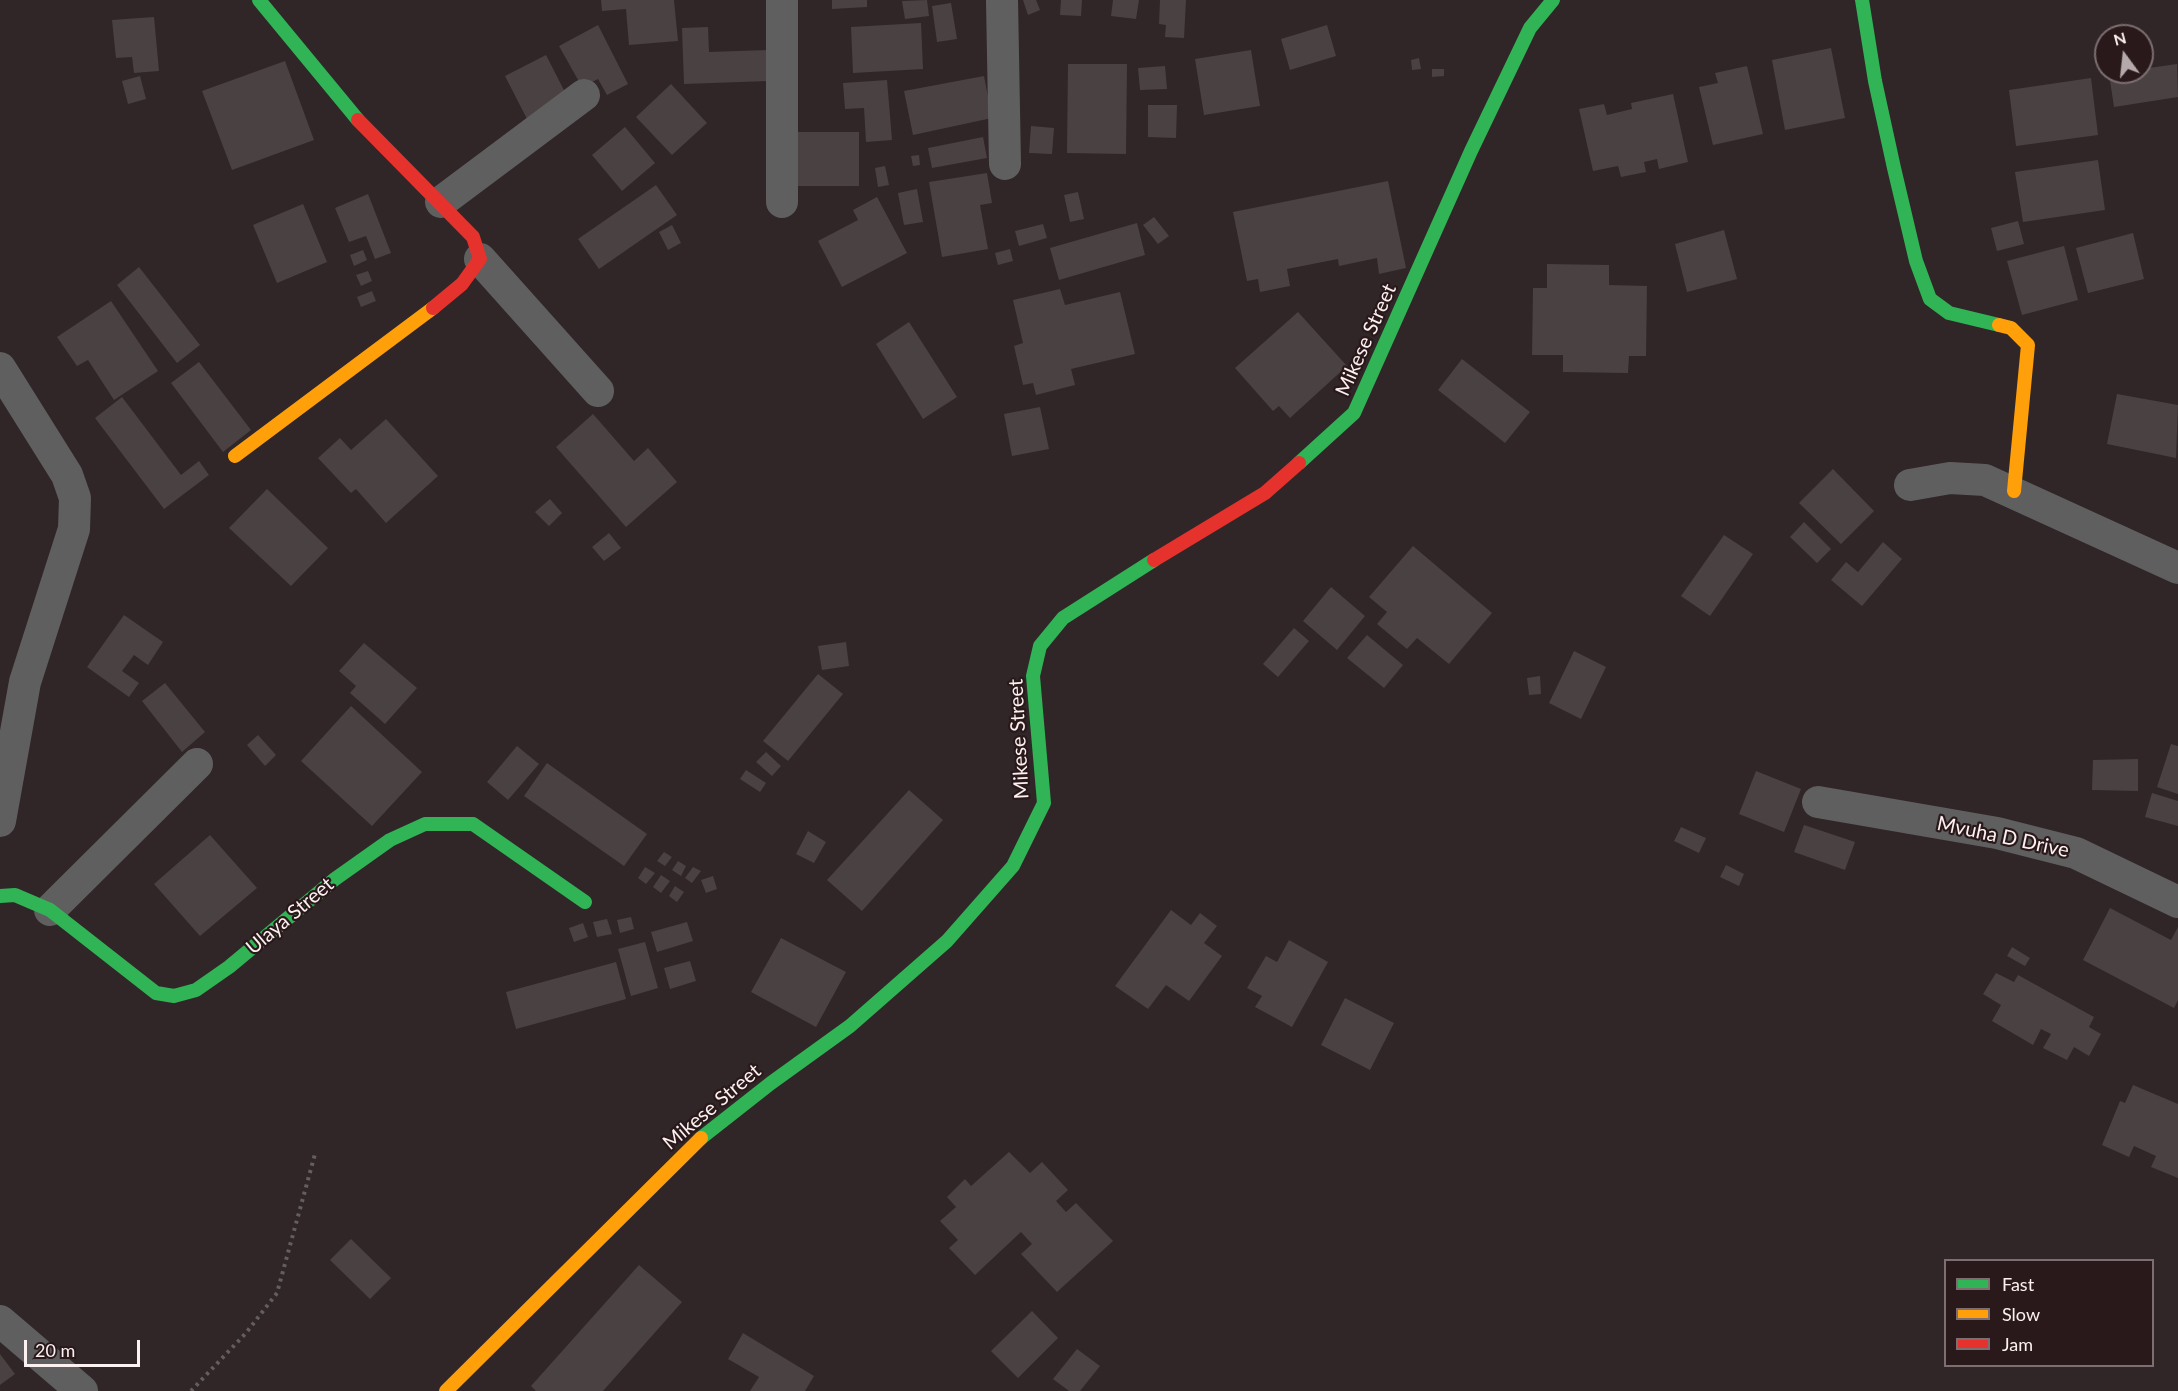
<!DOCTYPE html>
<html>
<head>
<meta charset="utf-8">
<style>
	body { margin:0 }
	#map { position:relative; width:2178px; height:1391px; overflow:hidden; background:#302628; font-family:Lato,sans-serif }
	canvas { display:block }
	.legend { position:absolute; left:1944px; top:1259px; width:210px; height:108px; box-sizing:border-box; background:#29191b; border:2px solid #7d6f71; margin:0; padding:8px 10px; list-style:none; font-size:18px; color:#fcf0f1 }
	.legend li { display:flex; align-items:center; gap:12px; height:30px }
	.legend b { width:30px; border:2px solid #7d6f71 }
	.north { position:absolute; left:2094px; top:24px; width:60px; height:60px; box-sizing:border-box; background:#29191b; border:2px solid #7d6f71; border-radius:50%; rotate:345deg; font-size:16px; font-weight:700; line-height:24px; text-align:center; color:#fcf0f1 }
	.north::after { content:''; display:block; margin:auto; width:21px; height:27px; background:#b5a9ab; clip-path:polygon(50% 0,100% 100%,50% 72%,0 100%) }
	.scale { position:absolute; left:24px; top:1340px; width:116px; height:27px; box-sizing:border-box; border:3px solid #fcf0f1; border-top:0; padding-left:8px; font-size:18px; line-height:21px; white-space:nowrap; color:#fcf0f1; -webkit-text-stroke:4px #29191b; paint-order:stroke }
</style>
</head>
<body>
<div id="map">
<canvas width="2178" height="1391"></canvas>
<ul class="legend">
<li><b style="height:8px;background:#30b455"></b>Fast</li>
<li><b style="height:8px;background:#ff9f0a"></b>Slow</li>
<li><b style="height:8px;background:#e5322d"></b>Jam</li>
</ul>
<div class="north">N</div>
<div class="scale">20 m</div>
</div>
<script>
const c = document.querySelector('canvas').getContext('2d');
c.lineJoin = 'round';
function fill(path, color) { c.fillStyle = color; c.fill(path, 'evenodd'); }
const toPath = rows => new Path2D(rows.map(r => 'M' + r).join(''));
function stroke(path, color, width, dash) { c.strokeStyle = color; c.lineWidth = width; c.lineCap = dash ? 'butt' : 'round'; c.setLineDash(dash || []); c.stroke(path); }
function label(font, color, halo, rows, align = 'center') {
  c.font = font + ' Lato,sans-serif'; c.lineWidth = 4.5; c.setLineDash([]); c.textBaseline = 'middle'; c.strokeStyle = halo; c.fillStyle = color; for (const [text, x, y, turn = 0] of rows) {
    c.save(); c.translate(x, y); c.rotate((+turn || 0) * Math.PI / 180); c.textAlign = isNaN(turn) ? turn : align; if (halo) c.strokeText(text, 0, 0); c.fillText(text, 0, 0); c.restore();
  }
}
fill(toPath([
	[601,0,674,0,678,41,629,45,626,9,602,11],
	[832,0,867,0,867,7,832,9],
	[927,0,929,16,905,19,902,1],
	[1023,0,1036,0,1040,10,1028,15],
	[1061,0,1082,0,1081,16,1060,15],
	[1113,0,1139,0,1136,19,1111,16],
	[1160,0,1186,0,1184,38,1165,37,1166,25,1159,24],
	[951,3,957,39,937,42,932,6],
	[154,17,159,71,134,73,132,57,116,58,112,20],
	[921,23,923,69,853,73,851,27],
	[598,25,628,84,607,95,598,79,582,87,559,46],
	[1327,25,1336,56,1290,70,1281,39],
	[708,27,709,52,768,50,769,81,684,84,682,28],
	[1831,48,1845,118,1785,130,1772,60],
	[1251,50,1260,106,1204,115,1195,59],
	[546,55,568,98,527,119,505,76],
	[1419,58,1421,69,1412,70,1411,60],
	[285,61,314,140,232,170,202,91],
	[1068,64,1127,64,1126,154,1067,153],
	[2177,64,2178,97,2114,107,2109,74,2142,72,2142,69],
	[1165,66,1167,89,1140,90,1138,68],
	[1747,66,1763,134,1713,145,1699,87,1718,83,1715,73],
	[1432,69,1444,69,1444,76,1432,77],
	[140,76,146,99,128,104,122,81],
	[984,76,992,118,913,135,904,91],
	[2091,78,2098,135,2016,146,2009,90],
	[887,80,892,140,866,142,864,108,845,109,843,83],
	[671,84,707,123,672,155,636,117],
	[1673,94,1688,162,1659,169,1657,159,1644,162,1646,172,1621,177,1618,166,1593,171,1579,109,1604,104,1607,115,1632,109,1631,103],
	[1148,105,1177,105,1176,138,1148,137],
	[1031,126,1054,128,1052,154,1029,153],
	[625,127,655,163,622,191,592,155],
	[793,132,859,132,859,186,793,186],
	[983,137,987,158,932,168,928,148],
	[919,155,920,165,913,166,911,156],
	[2098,160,2105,210,2023,222,2015,172],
	[885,166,889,185,878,187,875,168],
	[987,173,992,203,980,205,988,249,942,257,929,182],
	[1388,181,1406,268,1379,274,1377,258,1339,266,1338,259,1287,269,1290,286,1260,292,1258,279,1247,281,1233,212],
	[656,185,677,215,599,269,578,239],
	[917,189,923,222,904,225,898,193],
	[1078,192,1084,219,1070,222,1064,195],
	[368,194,391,253,375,259,366,236,349,242,335,208],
	[877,197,907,253,842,287,818,241,858,220,853,210],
	[303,204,327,262,277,283,253,225],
	[1154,217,1169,236,1158,244,1143,225],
	[2018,221,2024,244,1997,251,1991,228],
	[1137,223,1145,255,1059,280,1050,248],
	[1043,224,1047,238,1019,246,1015,231],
	[672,225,681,243,668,250,659,232],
	[1724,230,1737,279,1687,292,1675,244],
	[2133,233,2144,279,2088,293,2076,248],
	[2064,246,2078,300,2022,315,2007,261],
	[1010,249,1013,261,998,265,995,253],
	[363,250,367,260,354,266,350,255],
	[1547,264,1609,265,1609,285,1647,286,1646,356,1629,356,1628,373,1563,372,1563,355,1532,355,1533,288,1547,288],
	[139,267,200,345,177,363,117,285],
	[368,271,372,281,361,286,356,275],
	[1060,289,1065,305,1120,292,1135,354,1071,369,1075,385,1036,395,1033,383,1023,385,1014,346,1023,343,1013,300],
	[372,291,376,301,361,307,357,297],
	[111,301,158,371,114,400,88,360,77,366,57,337],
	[1298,312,1347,366,1290,418,1279,406,1273,411,1235,368],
	[909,322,957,397,923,419,876,344],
	[1462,359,1530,412,1505,443,1438,390],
	[199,362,251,430,223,452,171,383],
	[2117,394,2178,405,2176,458,2107,444],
	[122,397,181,475,199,461,209,475,164,509,95,418],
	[1040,407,1049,449,1012,456,1004,414],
	[593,414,634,461,648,448,677,482,626,527,556,447],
	[386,419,438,476,386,523,356,489,351,493,318,458,340,438,351,450],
	[1833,469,1874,511,1841,544,1799,503],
	[267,489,328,548,291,586,229,528],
	[550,499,562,513,549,526,535,512],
	[1804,522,1831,549,1817,563,1790,537],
	[609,533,621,548,604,561,592,547],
	[1724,535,1753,554,1710,616,1681,596],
	[1883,542,1902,559,1862,606,1831,580,1846,562,1858,572],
	[1413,546,1492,613,1449,664,1417,638,1407,649,1377,624,1387,612,1369,597],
	[1331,587,1365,616,1337,650,1303,621],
	[124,615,163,642,148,665,134,655,122,671,139,683,129,697,87,667],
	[1294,628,1309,641,1278,677,1263,664],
	[1367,635,1403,665,1384,688,1347,658],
	[846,642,849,666,822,670,818,646],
	[364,643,417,688,385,724,350,693,356,686,339,671],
	[1574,651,1606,667,1581,719,1549,703],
	[818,674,843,694,788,761,763,741],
	[1540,676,1541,694,1529,695,1527,678],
	[165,683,205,732,182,752,142,701],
	[351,706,422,772,372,826,301,761],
	[258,735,276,755,265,766,247,745],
	[2171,744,2178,746,2178,794,2157,787],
	[517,746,539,764,508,800,487,782],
	[766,752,781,766,772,776,756,762],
	[2138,759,2138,791,2092,790,2093,760],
	[547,763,647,834,624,866,524,796],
	[746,770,766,783,760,792,740,779],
	[1756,771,1801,789,1784,832,1739,814],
	[909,790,943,820,862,911,827,880],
	[2152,793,2178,801,2178,826,2145,817],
	[1804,825,1855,842,1845,870,1794,852],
	[1681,827,1706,838,1699,853,1674,841],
	[808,831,826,842,814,863,796,854],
	[210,835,257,888,200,936,154,884],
	[664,852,672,857,665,866,657,861],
	[678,861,686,866,681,876,672,870],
	[1726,865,1744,874,1739,886,1720,877],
	[645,867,655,873,646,884,638,878],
	[693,867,701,871,692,883,685,878],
	[661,875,670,881,661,893,653,887],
	[713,876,717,889,706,893,701,880],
	[675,886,684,892,677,902,669,896],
	[2110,908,2171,940,2178,927,2178,1000,2174,1008,2083,960],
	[1171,910,1191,925,1200,913,1217,926,1204,943,1222,956,1189,1001,1166,985,1148,1009,1115,986],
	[631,917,634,929,620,933,617,920],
	[607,919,612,934,597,937,593,922],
	[687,922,693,941,657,952,651,932],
	[583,923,588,937,574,942,569,928],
	[781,938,846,972,816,1027,751,992],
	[1289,940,1328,962,1292,1027,1255,1007,1262,996,1247,988,1266,956,1277,962],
	[645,942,658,988,631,996,618,949],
	[2012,947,2030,958,2025,966,2007,956],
	[690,961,696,981,670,989,664,968],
	[616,962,626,999,516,1029,506,992],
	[1996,973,2014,982,2018,975,2094,1017,2089,1027,2101,1034,2089,1056,2074,1047,2067,1060,2043,1048,2051,1034,2041,1029,2033,1045,1992,1021,2001,1005,1983,994],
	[1345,998,1394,1023,1370,1070,1321,1045],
	[2133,1085,2178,1104,2178,1178,2151,1167,2156,1156,2134,1146,2129,1157,2102,1145,2120,1101,2125,1103],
	[1009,1152,1030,1173,1042,1162,1068,1190,1056,1201,1066,1212,1076,1203,1113,1241,1057,1292,1021,1254,1032,1244,1021,1232,975,1275,949,1248,958,1240,940,1221,956,1207,947,1197,965,1179,971,1186],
	[351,1239,391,1278,370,1299,330,1260],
	[639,1265,682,1302,603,1391,536,1391,531,1386],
	[1032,1311,1058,1338,1018,1378,991,1351],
	[743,1333,814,1376,805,1391,750,1391,759,1377,728,1359],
	[1077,1349,1100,1366,1080,1391,1069,1391,1053,1379],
	[0,1354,15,1374,0,1385]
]), '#494142');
stroke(toPath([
	[191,1391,246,1333,277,1293,315,1154]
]), '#635e5f', 4, [3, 4.5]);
stroke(toPath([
	[782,0,782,202],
	[1002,0,1005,164],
	[441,202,584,95],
	[480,259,598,391],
	[0,368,67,475,75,498,74,529,25,682,0,821],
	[1910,485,1950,478,1985,480,2178,568],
	[1818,802,1997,833,2076,853,2178,902],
	[50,910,197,764],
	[0,1321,82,1391]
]), '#605f5f', 32);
stroke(toPath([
	[259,0,358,120],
	[1862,0,1875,81,1894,168,1916,261,1930,299,1949,313,1999,325],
	[1299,463,1354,413,1471,151,1530,28,1553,0],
	[0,896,15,895,50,910,156,993,174,996,196,990,229,967,335,879,390,840,425,824,473,824,585,902],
	[701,1138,771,1083,850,1026,947,941,1013,866,1044,803,1033,676,1040,646,1063,618,1154,560]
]), '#30b455', 14);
stroke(toPath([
	[1999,325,2011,328,2028,345,2014,491],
	[235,456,433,308],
	[446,1391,701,1138]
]), '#ff9f0a', 14);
stroke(toPath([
	[358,120,473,237,480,259,462,284,433,308],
	[1154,560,1265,493,1299,463]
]), '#e5322d', 14);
label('20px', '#fcf0f1', '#29191b', [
	["Mikese Street",1366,340,-66],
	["Mikese Street",1019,739,-93],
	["Mvuha D Drive",2003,837,12],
	["Ulaya Street",290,916,-40],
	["Mikese Street",712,1107,-40]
]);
</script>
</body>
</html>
